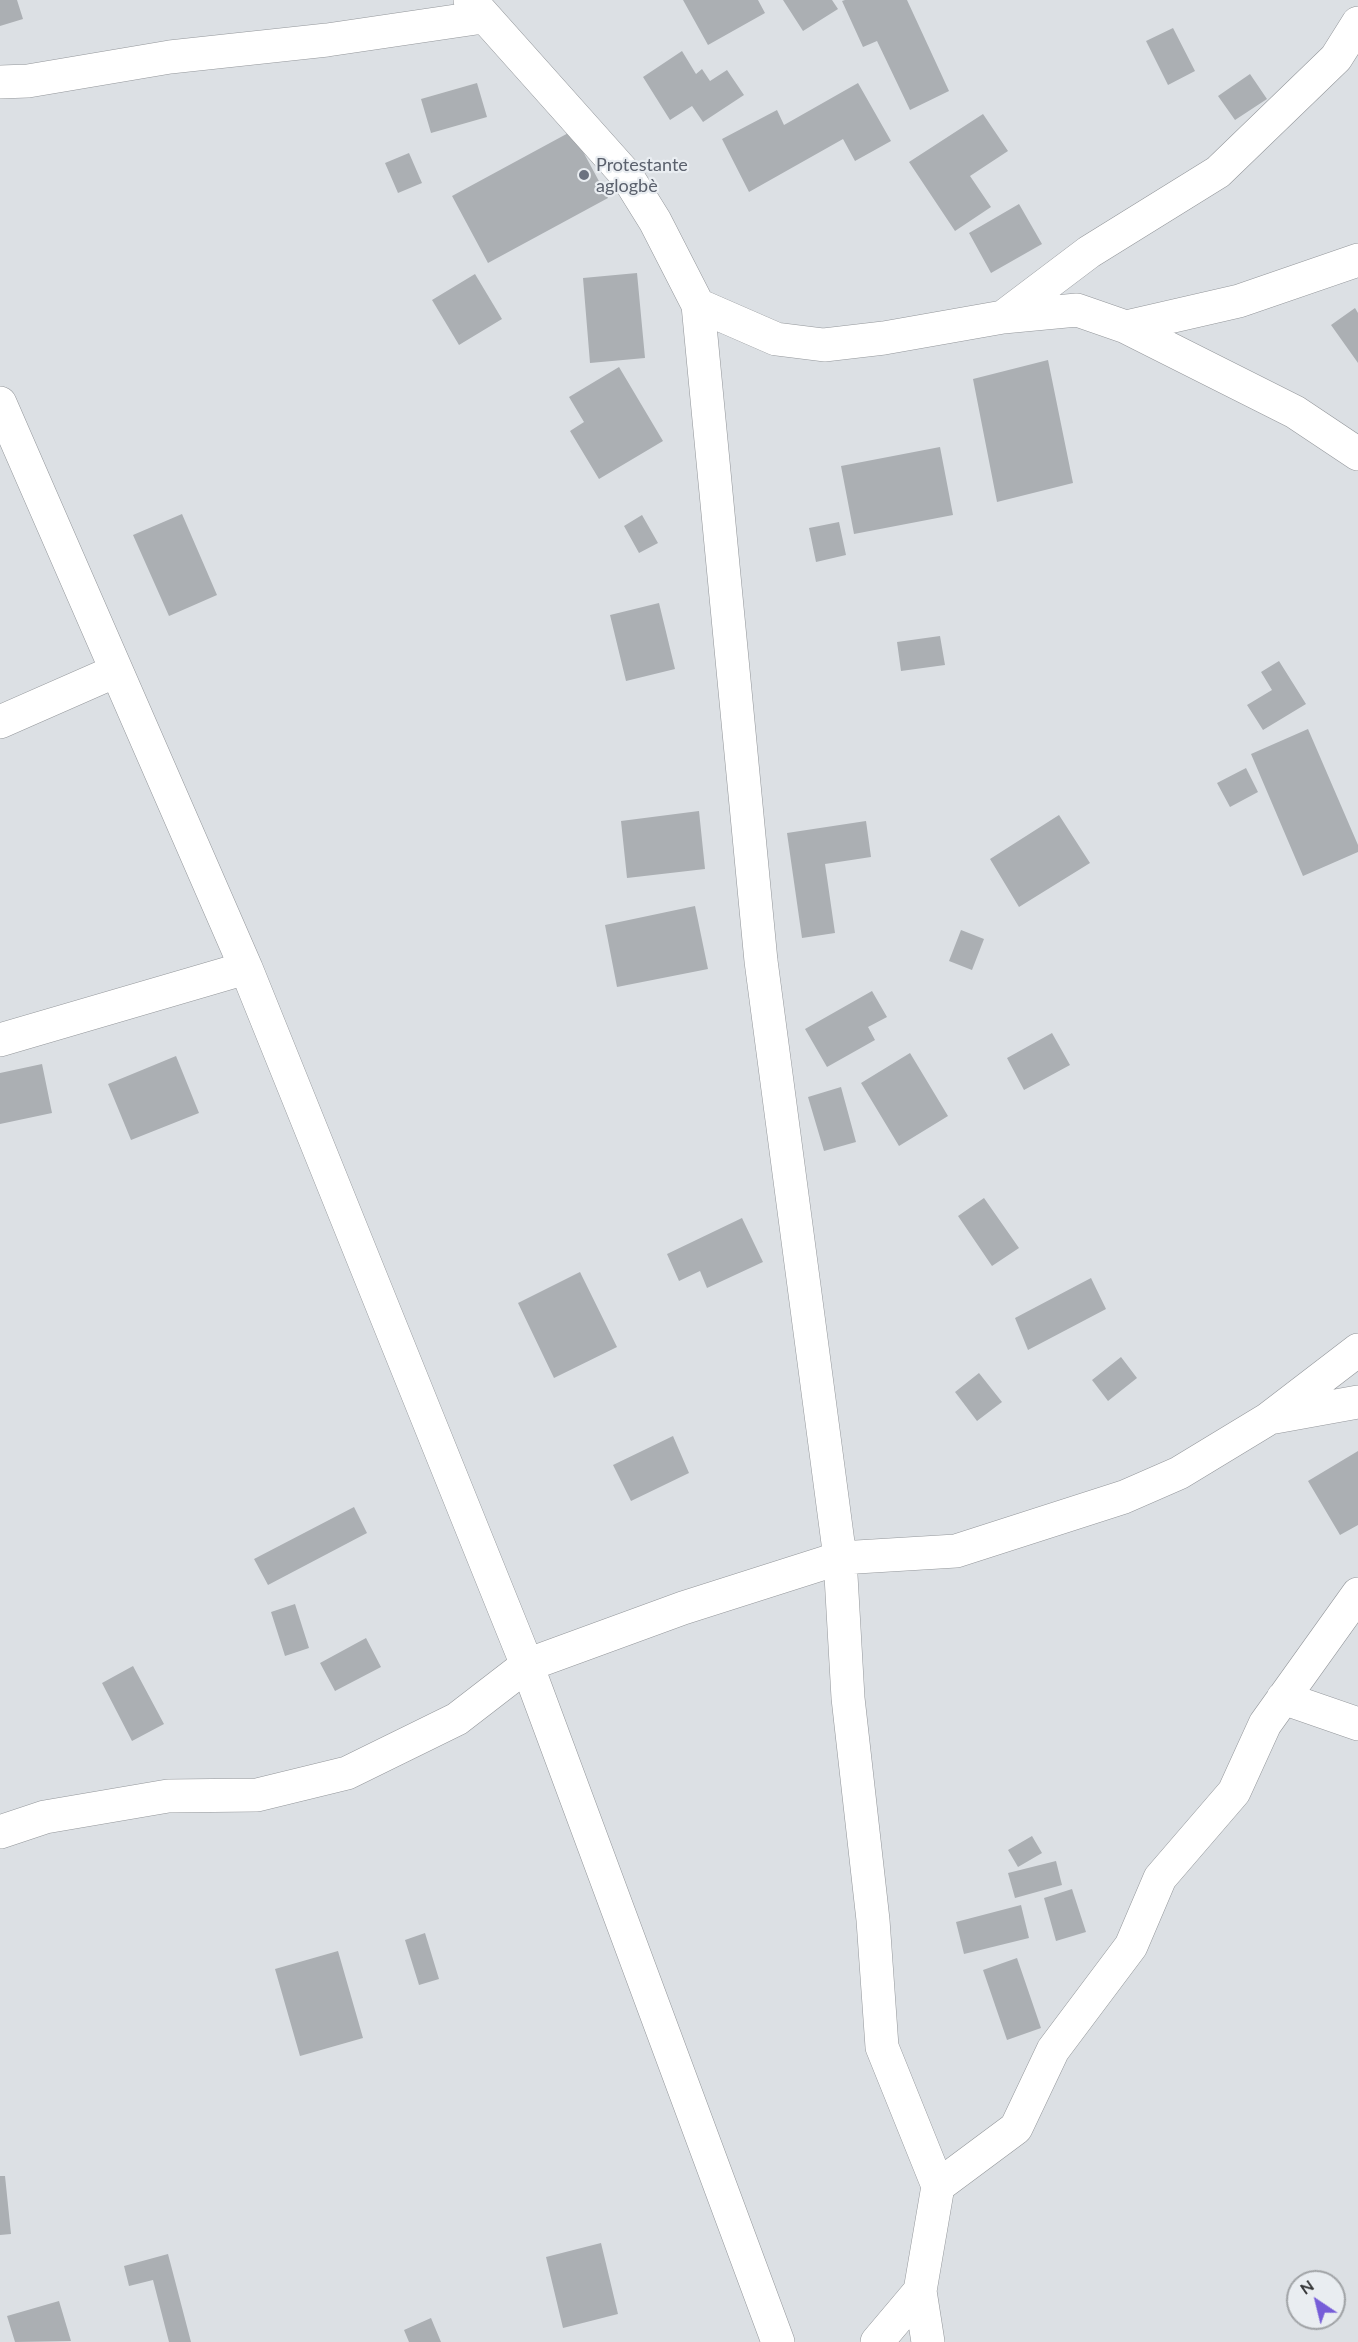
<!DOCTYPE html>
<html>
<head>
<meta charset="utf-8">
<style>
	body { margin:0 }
	#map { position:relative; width:1358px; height:2342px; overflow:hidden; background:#dce0e4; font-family:Lato,sans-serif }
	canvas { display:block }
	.north { position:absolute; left:1286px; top:2270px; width:60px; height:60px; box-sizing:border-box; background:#e9edf1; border:2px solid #a0a3a6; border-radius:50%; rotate:325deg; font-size:16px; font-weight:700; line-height:24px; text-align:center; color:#333436 }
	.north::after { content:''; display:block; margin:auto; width:21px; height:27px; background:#765dd8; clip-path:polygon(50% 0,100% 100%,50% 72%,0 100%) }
</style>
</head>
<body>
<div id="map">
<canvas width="1358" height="2342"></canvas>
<div class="north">N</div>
</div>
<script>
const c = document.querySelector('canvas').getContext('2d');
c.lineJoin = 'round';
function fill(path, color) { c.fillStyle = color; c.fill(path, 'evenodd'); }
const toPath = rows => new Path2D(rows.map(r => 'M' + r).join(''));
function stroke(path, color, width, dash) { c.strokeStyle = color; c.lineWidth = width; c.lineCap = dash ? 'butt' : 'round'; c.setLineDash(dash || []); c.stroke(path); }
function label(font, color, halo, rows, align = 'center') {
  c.font = font + ' Lato,sans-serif'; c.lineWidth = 4.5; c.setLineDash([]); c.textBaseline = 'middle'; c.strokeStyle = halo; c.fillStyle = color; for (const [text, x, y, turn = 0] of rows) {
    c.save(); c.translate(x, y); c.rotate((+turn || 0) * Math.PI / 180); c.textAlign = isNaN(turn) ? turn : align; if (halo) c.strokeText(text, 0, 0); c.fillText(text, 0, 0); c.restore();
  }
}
fill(toPath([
	[0,0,17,0,23,19,0,26],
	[683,0,758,0,765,13,708,45],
	[783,0,832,0,838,9,803,31],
	[845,0,907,0,949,91,910,110,877,41,863,47,842,1],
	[1173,28,1195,71,1168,85,1146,41],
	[682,51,696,74,702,69,710,81,727,70,744,95,703,122,692,106,670,120,643,77],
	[1250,74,1267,99,1235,120,1218,96],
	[477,83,487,117,431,133,421,99],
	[858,83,891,141,855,161,843,139,749,192,722,139,777,110,784,125],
	[983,114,1008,151,970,176,991,207,955,231,909,162],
	[572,131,608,198,488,263,452,196],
	[409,153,422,183,398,193,385,163],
	[1019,204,1042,244,991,273,969,233],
	[637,273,645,358,590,363,583,278],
	[475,274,502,319,459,345,432,300],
	[1355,308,1358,313,1358,363,1331,325],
	[1048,360,1073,483,997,502,973,379],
	[619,367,663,441,599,479,570,431,584,422,569,397],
	[940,447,953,515,854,534,841,466],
	[182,514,217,595,169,616,133,535],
	[642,515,658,543,639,553,624,526],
	[839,522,846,555,816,562,809,528],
	[659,603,675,669,626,681,610,615],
	[940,636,945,665,901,671,897,642],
	[1279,661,1306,704,1263,730,1247,705,1272,690,1261,672],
	[1308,729,1358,845,1358,852,1303,876,1251,754],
	[1246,768,1258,792,1230,807,1217,783],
	[699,811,705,869,627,878,621,821],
	[1059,815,1090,863,1019,907,990,859],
	[866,821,871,857,825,864,835,933,802,938,787,833],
	[695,906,708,969,617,987,605,925],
	[961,930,984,939,972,970,949,961],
	[872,991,887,1017,868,1027,875,1040,827,1067,805,1029],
	[1052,1033,1070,1065,1024,1090,1007,1058],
	[910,1053,948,1116,899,1146,861,1083],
	[176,1056,199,1113,131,1140,108,1084],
	[42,1064,52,1113,0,1124,0,1073],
	[841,1087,856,1142,824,1151,808,1097],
	[984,1198,1019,1248,992,1266,958,1216],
	[742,1218,763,1262,707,1288,700,1271,679,1281,667,1254],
	[580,1272,617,1347,554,1378,518,1303],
	[1091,1278,1106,1309,1028,1350,1015,1318],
	[1121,1357,1137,1378,1108,1401,1092,1380],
	[979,1373,1002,1402,977,1421,955,1392],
	[673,1436,689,1473,631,1501,613,1465],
	[1358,1451,1358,1525,1340,1535,1308,1481],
	[354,1507,367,1533,268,1585,254,1559],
	[295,1604,309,1648,285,1656,271,1612],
	[366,1638,381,1667,335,1691,320,1663],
	[133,1666,164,1724,132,1741,102,1683],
	[1032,1836,1042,1853,1018,1867,1008,1850],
	[1056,1861,1062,1885,1015,1898,1008,1873],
	[1072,1889,1086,1932,1056,1941,1044,1898],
	[1021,1905,1029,1938,964,1954,956,1922],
	[425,1933,439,1979,419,1985,405,1940],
	[338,1951,363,2038,300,2056,275,1969],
	[1017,1958,1041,2028,1007,2040,983,1970],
	[0,2176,5,2176,11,2234,0,2235],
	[601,2243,618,2314,563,2328,546,2257],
	[168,2254,191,2342,169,2342,153,2280,129,2286,124,2266],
	[59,2301,71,2341,15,2342,7,2316],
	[431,2318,441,2342,409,2342,404,2330]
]), '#abafb3');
const minor = toPath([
	[470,0,627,176,655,221,698,305,761,961,840,1558,848,1698,873,1920,882,2047,938,2186,920,2291,928,2342],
	[0,82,28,81,170,57,327,40,483,17],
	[698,305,776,339,824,345,884,338,1003,317,1077,310,1126,327,1295,412,1358,454],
	[1003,317,1089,252,1218,172,1336,58,1358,23],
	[1126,327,1239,301,1358,260],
	[0,403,246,968,527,1665,778,2342],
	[0,722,116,671],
	[0,1040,246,968],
	[1275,1417,1358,1402],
	[1283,1698,1358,1724],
	[0,1832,45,1817,168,1796,257,1795,347,1773,457,1719,527,1665,683,1608,840,1558,956,1551,1124,1497,1179,1473,1268,1419,1358,1350],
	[938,2186,1016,2128,1053,2050,1131,1946,1160,1878,1234,1792,1265,1724,1358,1594],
	[877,2342,920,2291]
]);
stroke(minor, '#93969a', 34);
stroke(minor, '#fff', 33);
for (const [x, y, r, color] of [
	[584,175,6,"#6b7280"]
]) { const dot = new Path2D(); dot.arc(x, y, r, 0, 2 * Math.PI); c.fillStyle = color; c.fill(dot); stroke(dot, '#e9edf1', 2); }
label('18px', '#5b616d', '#e9edf1', [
	["Protestante",596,165],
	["aglogbè",596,186]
], 'left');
</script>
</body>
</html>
